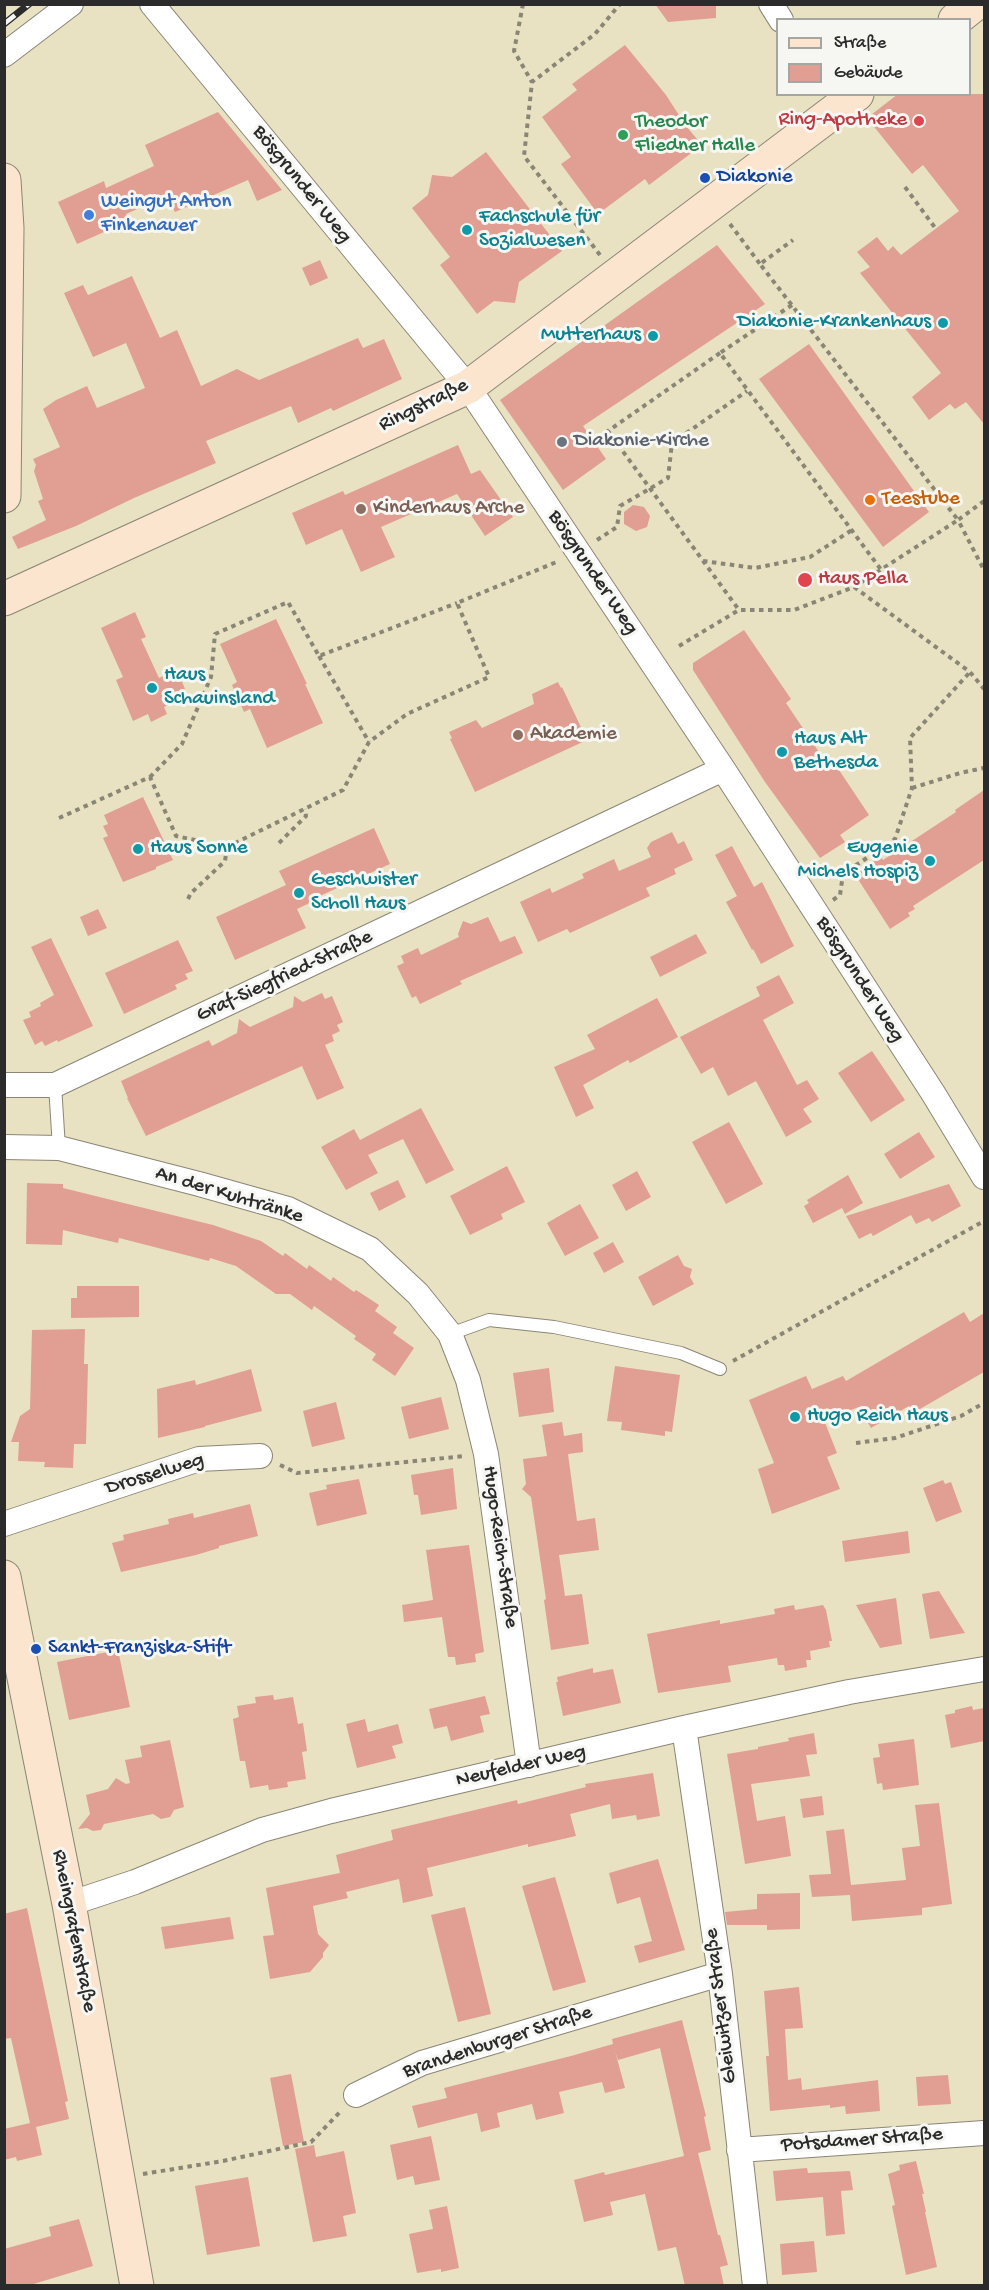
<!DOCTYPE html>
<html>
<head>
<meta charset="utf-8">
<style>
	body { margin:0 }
	#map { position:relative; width:989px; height:2290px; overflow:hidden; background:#e8e2c2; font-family:"Gochi Hand",sans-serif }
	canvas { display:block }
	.frame { position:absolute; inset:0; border:6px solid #2b2b2b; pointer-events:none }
	.legend { position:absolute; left:776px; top:18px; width:195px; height:78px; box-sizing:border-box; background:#f6f6f2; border:2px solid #a5a5a2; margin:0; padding:8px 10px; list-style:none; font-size:18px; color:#2b2b2b }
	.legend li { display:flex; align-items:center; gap:12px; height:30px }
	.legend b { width:30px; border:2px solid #a5a5a2 }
</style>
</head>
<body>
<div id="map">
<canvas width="989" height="2290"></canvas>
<div class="frame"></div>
<ul class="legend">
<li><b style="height:8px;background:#fbe5cf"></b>Straße</li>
<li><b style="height:16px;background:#e09f92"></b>Gebäude</li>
</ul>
</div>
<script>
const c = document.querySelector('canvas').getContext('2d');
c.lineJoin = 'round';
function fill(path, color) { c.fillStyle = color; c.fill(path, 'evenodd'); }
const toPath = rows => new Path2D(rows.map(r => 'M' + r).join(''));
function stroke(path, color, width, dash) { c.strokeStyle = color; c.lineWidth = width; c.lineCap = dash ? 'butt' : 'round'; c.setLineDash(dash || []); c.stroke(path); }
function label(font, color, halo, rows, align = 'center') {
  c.font = font + ' "Gochi Hand",sans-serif'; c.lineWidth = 6; c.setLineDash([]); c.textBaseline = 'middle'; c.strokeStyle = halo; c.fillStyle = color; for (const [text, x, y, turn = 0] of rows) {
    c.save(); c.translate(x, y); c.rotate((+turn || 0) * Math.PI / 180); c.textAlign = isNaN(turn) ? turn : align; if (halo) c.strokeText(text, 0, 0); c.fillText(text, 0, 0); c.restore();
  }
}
fill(toPath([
	[655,4,716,4,716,18,668,22],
	[625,45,666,95,686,126,702,145,649,185,645,179,598,214,561,164,571,157,542,117,577,90,572,84],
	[898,94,984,94,984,424,966,402,955,409,950,404,929,420,912,397,941,373,860,273,870,267,857,252,877,237,888,251,893,246,901,255,959,211,923,165,912,174,867,118],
	[218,112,282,190,257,201,248,180,175,212,167,196,126,214,129,221,77,244,58,202,104,181,106,188,154,166,145,145],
	[486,152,562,251,519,282,515,303,494,301,477,314,440,265,450,257,412,208,428,195,432,175,452,177],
	[717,245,765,304,583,426,606,459,563,490,500,400],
	[320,260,328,278,310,286,302,268],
	[132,276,160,338,177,330,201,386,237,369,259,380,358,338,363,348,384,339,402,379,333,411,331,408,298,423,291,406,206,441,216,463,134,498,76,526,18,549,12,537,46,520,38,501,43,499,34,471,36,465,33,459,60,447,43,409,56,400,87,386,97,408,145,388,126,343,93,357,64,293,83,285,88,295],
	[809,344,929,512,883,547,759,379],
	[458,445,471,474,480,470,513,517,485,536,457,494,381,527,395,557,361,572,342,529,306,545,292,513,343,491,345,495],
	[633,505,644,507,650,516,647,527,636,531,624,524,624,512],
	[135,612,146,637,141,639,159,678,177,670,188,696,164,707,167,714,151,722,148,714,133,721,116,680,123,677,101,628],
	[276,619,307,684,305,684,323,723,267,748,250,709,244,712,232,685,237,682,220,644],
	[744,630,791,699,786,703,827,764,833,761,869,815,840,835,845,842,820,858,765,782,693,670,693,663],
	[558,682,561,688,562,687,587,740,475,792,450,739,452,738,449,732,476,720,482,728,534,704,532,694],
	[984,790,984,860,913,906,915,909,908,913,910,916,890,929,854,873,881,857,883,860,956,812,955,810],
	[143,797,173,860,156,867,156,869,123,882,103,838,108,836,103,826,108,824,104,815],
	[374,828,390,864,311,900,312,902,297,909,306,928,235,960,216,917,286,885,279,871],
	[672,832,678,844,684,841,693,860,674,869,676,874,646,888,650,896,570,933,567,929,538,942,520,902,550,888,552,893,584,878,582,874,614,859,619,871,651,857,647,848,651,842],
	[732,846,754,887,762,882,794,946,761,964,753,949,752,950,726,902,737,896,715,855],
	[98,909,107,928,88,936,80,917],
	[488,917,500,942,515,936,523,953,460,981,462,984,420,1004,416,996,412,998,397,966,404,963,401,956,418,948,421,955,459,937,458,934,463,921,471,924],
	[696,934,707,953,660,977,650,957],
	[51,938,93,1026,58,1042,57,1040,45,1046,42,1041,35,1045,23,1020,31,1017,29,1012,41,1006,40,1003,54,995,31,947],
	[178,940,193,971,185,974,188,979,175,985,177,989,124,1014,105,973],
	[779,975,794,1003,763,1020,797,1085,807,1080,819,1099,803,1109,812,1122,786,1137,756,1081,728,1096,713,1067,701,1074,680,1037,760,996,756,987],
	[322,993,325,999,332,996,343,1022,337,1025,340,1031,332,1035,334,1041,325,1045,344,1088,317,1100,302,1066,146,1136,127,1098,128,1098,121,1081,209,1040,212,1046,237,1033,239,1019,250,1027,293,1007,294,996,303,1002],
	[657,998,678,1037,630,1063,628,1060,583,1085,594,1108,576,1117,554,1067,595,1049,587,1035],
	[872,1051,905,1100,871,1122,838,1073],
	[421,1108,454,1170,426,1184,403,1139,368,1155,378,1173,346,1190,321,1147,354,1129,360,1140],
	[729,1122,763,1184,726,1204,692,1142],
	[919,1132,935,1157,900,1179,884,1154],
	[507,1166,525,1202,501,1214,503,1219,470,1235,450,1196],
	[637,1171,651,1197,626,1211,612,1185],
	[848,1175,863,1203,845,1214,842,1208,813,1223,804,1206,809,1203,807,1200],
	[398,1180,406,1197,379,1211,370,1193],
	[27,1183,63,1184,63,1188,213,1225,261,1241,283,1256,285,1253,307,1269,309,1265,331,1281,333,1277,354,1292,356,1290,379,1305,375,1311,397,1327,393,1333,414,1348,395,1376,372,1360,376,1354,354,1339,356,1336,314,1306,312,1310,290,1294,276,1294,236,1266,210,1258,209,1261,119,1238,118,1243,63,1230,62,1245,26,1244],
	[949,1184,961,1206,932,1222,929,1218,916,1224,911,1215,873,1236,871,1233,859,1239,846,1216],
	[580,1204,599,1238,565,1256,547,1223],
	[613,1242,624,1262,604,1273,593,1253],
	[678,1255,684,1266,692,1269,690,1277,694,1284,653,1306,638,1277],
	[77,1286,139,1286,139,1317,71,1318,71,1298,77,1298],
	[964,1312,970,1322,984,1313,984,1372,913,1413,909,1406,871,1428,859,1407,824,1420,837,1453,827,1457,840,1489,772,1514,758,1469,774,1463,749,1400,806,1376,812,1389,843,1376,846,1381],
	[85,1329,84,1364,88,1364,86,1444,74,1444,73,1468,44,1467,45,1462,18,1461,19,1442,11,1442,20,1416,30,1409,32,1330],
	[615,1366,680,1375,672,1432,665,1431,665,1436,621,1430,622,1422,607,1421],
	[549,1368,554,1412,519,1417,513,1373],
	[251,1369,262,1411,205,1426,205,1427,158,1438,157,1389,195,1380,196,1385],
	[441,1397,449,1429,409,1439,401,1407],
	[336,1402,345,1439,312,1447,303,1411],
	[562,1422,564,1436,582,1433,583,1452,568,1454,577,1521,595,1518,599,1550,559,1555,565,1596,582,1594,589,1644,551,1650,544,1600,546,1599,531,1497,522,1489,526,1484,523,1459,547,1456,542,1425],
	[453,1468,457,1509,421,1515,418,1495,414,1495,411,1475],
	[359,1479,367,1514,317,1526,309,1493,327,1489,326,1485],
	[943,1480,945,1484,951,1482,962,1512,936,1522,923,1488],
	[250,1504,258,1536,219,1546,219,1548,196,1555,121,1572,112,1543,124,1540,123,1535,169,1524,168,1519,193,1513,194,1518],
	[908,1531,910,1553,845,1562,842,1541],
	[469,1545,484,1652,475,1654,476,1662,456,1665,455,1657,448,1657,442,1617,404,1622,402,1605,433,1600,426,1550],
	[939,1591,965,1633,930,1639,922,1594],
	[896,1598,902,1644,880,1648,856,1605],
	[794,1605,795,1610,823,1605,826,1610,832,1641,829,1641,830,1647,810,1651,811,1660,806,1660,807,1667,785,1671,784,1665,778,1665,777,1658,728,1666,731,1682,658,1693,647,1634,720,1620,720,1624,775,1614,774,1609],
	[118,1650,130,1707,69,1720,57,1662],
	[593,1668,593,1673,613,1669,621,1703,563,1716,556,1682,558,1682,557,1677],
	[273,1695,274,1700,293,1697,298,1724,303,1723,307,1751,302,1752,306,1779,287,1782,288,1787,269,1790,268,1785,250,1788,245,1761,240,1761,233,1719,239,1717,237,1706,256,1703,255,1697],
	[485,1696,490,1714,480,1716,484,1732,451,1741,447,1726,434,1729,429,1709],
	[972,1706,973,1710,984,1708,984,1741,951,1748,945,1715,955,1713,955,1710],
	[365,1719,368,1732,398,1724,403,1743,392,1746,396,1758,357,1768,346,1724],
	[814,1733,817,1754,806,1755,810,1776,751,1784,757,1821,785,1816,791,1856,745,1864,727,1754,758,1749,758,1747,789,1741,788,1738],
	[914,1739,919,1785,883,1790,882,1783,877,1784,873,1758,880,1757,878,1744],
	[170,1740,184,1807,174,1810,170,1817,161,1819,153,1814,104,1824,101,1830,93,1831,87,1828,78,1829,90,1814,86,1795,108,1789,116,1778,126,1784,130,1783,125,1760,142,1757,140,1746],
	[653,1773,660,1816,637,1820,636,1815,612,1819,610,1804,570,1814,576,1836,528,1847,528,1844,427,1868,433,1896,403,1903,399,1879,346,1892,348,1898,313,1906,318,1934,329,1945,323,1953,323,1957,310,1972,270,1979,263,1936,274,1935,266,1888,340,1873,336,1855,393,1840,391,1830,517,1800,518,1804,586,1787,585,1784],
	[822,1796,824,1815,803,1818,800,1799],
	[939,1803,952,1904,922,1908,922,1915,852,1921,850,1895,812,1897,809,1875,831,1874,826,1831,844,1829,851,1885,906,1880,902,1848,920,1846,915,1805],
	[658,1859,685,1950,639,1963,634,1946,652,1941,640,1897,617,1904,609,1873],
	[555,1877,586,1982,553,1991,522,1886],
	[800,1893,800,1929,767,1930,767,1925,727,1925,725,1912,757,1909,757,1894],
	[465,1907,491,2014,458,2022,431,1915],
	[27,1908,68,2101,65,2102,69,2119,36,2127,42,2155,17,2161,16,2157,4,2160,4,2129,30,2123,11,2038,4,2039,4,1914],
	[230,1917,234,1939,165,1949,161,1927],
	[799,1987,803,2028,785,2029,788,2080,801,2078,802,2090,878,2080,880,2111,846,2114,845,2106,830,2108,830,2105,770,2111,766,2056,769,2056,764,1991],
	[682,2020,706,2116,704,2117,711,2150,698,2153,718,2235,720,2235,728,2265,720,2267,724,2286,685,2286,676,2247,658,2251,645,2194,610,2202,613,2215,584,2222,574,2180,604,2172,605,2175,684,2156,660,2048,618,2060,615,2051,625,2088,605,2093,602,2082,559,2092,564,2113,536,2120,532,2104,497,2113,500,2127,481,2132,477,2113,418,2128,412,2106,447,2098,444,2088,571,2056,613,2044,612,2039],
	[291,2074,304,2142,283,2146,270,2078],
	[948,2075,951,2104,918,2106,916,2077],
	[431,2136,440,2180,415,2185,413,2176,397,2180,390,2145],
	[314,2145,316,2157,344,2151,356,2213,343,2216,347,2236,313,2242,295,2149],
	[916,2161,924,2194,922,2194,926,2212,925,2212,937,2267,906,2275,892,2206,895,2205,888,2174,900,2170,899,2165],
	[807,2168,808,2173,850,2171,853,2190,841,2191,845,2234,826,2236,823,2197,776,2201,773,2171],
	[248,2177,260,2246,207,2255,195,2186],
	[447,2206,459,2268,441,2272,441,2269,417,2273,409,2234,433,2229,429,2210],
	[79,2219,93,2266,27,2286,4,2286,4,2249,51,2236,49,2227],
	[814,2241,817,2272,782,2275,780,2244]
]), '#e09f92');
const lane = toPath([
	[55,1085,59,1148],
	[450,1334,489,1320,554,1327,681,1353,720,1369]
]);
const street = toPath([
	[152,4,468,387,723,769,933,1093,984,1177],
	[771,4,781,20],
	[4,55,71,4],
	[4,1085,55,1085,723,769],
	[4,1147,59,1148,199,1184,288,1209,370,1249,418,1294,450,1334,468,1380,486,1454,529,1765],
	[4,1524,199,1459,260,1456],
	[684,1728,720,1974,755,2286],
	[69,1904,135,1882,262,1830,331,1811,684,1728,849,1692,984,1669],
	[356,2095,422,2063,720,1974],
	[739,2150,984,2133]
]);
const secondary = toPath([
	[955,20,975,4],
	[4,180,7,228,4,496],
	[4,599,468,387,857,94],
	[4,1577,69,1904,137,2286]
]);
stroke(lane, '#8a8676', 14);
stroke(street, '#8a8676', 26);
stroke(secondary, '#8a8676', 35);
stroke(toPath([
	[523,4,514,51,532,82],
	[905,187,936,229],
	[730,224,760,264],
	[600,255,524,156,532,82,595,34,620,4],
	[792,305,720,353,882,571],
	[720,353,608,431,739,610],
	[984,501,958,520,984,570],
	[597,540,617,527,620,506,668,478,672,443,747,391],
	[703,561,755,568,810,557,852,530],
	[854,587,970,672,984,689],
	[679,646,739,610,794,610,854,587,958,520,760,264,793,240],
	[319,656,369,742],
	[150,777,182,744,211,677,215,634,288,602,319,656,457,603],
	[912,788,960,773,984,768],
	[59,818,150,777,176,836,227,847,343,790,369,742,407,714,489,677,457,603,559,561],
	[279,843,306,816,305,809],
	[188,899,191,893,225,861,227,847],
	[833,900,840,895,843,874,895,839,912,788,910,738,970,672],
	[733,1361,984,1221],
	[856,1443,895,1438,961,1416,984,1403],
	[280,1465,297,1473,465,1456],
	[143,2174,223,2161,311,2142,341,2111]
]), '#8a8676', 4, [4.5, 4.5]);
stroke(lane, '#fff', 12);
stroke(street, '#fff', 24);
stroke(secondary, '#fbe5cf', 33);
const rail = toPath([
	[4,24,29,4]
]);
stroke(rail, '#2b2b2b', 7);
stroke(rail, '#f6f6f2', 4.5, [14]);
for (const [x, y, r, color] of [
	[919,121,6,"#e0444e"],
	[623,135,6,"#2e9e5b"],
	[705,178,6,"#1a4fb4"],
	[89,215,6,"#3f7fe0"],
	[467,230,6,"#0f9aa8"],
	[943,323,6,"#0f9aa8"],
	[653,336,6,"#0f9aa8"],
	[562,442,6,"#6b7280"],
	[870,500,6,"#e8710a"],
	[361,509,6,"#8d6e63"],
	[805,580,8,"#e0444e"],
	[152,688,6,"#0f9aa8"],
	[518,735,6,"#8d6e63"],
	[782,752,6,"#0f9aa8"],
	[138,849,6,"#0f9aa8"],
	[930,861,6,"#0f9aa8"],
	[299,893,6,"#0f9aa8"],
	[795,1417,6,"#0f9aa8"],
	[36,1649,6,"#1a4fb4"]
]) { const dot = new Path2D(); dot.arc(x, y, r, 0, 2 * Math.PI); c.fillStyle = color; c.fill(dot); stroke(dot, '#f6f6f2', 2); }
label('21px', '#be3a42', '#f6f6f2', [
	["Ring-Apotheke",907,121],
	["Haus Pella",818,580,"left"]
], 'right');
label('21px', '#27864d', '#f6f6f2', [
	["Theodor",635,123],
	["Fliedner Halle",635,147]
], 'left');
label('21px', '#164399', '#f6f6f2', [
	["Diakonie",717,178],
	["Sankt-Franziska-Stift",48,1649]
], 'left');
label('21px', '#2b2b2b', '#f6f6f2', [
	["Bösgrunder Weg",301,185,51],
	["Ringstraße",424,406,-26],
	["Bösgrunder Weg",592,573,56],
	["Graf-Siegfried-Straße",285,977,-25],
	["Bösgrunder Weg",859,980,57],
	["An der Kuhtränke",229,1196,17],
	["Drosselweg",155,1475,-17],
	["Hugo-Reich-Straße",499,1547,82],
	["Neufelder Weg",521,1767,-13],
	["Rheingrafenstraße",73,1931,79],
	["Gleiwitzer Straße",722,2006,-97],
	["Brandenburger Straße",498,2043,-18],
	["Potsdamer Straße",862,2141,-4]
]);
label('21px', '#366cbe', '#f6f6f2', [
	["Weingut Anton",101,203],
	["Finkenauer",101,227]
], 'left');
label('21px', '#0d838f', '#f6f6f2', [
	["Fachschule für",479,218],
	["Sozialwesen",479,242],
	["Diakonie-Krankenhaus",931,323,"right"],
	["Mutterhaus",641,336,"right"],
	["Haus",164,676],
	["Schauinsland",164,700],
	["Haus Alt",794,740],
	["Bethesda",794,764],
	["Haus Sonne",150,849],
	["Eugenie",918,849,"right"],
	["Michels Hospiz",918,873,"right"],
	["Geschwister",311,881],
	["Scholl Haus",311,905],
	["Hugo Reich Haus",807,1417]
], 'left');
label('21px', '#5b616d', '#f6f6f2', [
	["Diakonie-Kirche",574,442]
], 'left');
label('21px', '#c56008', '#f6f6f2', [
	["Teestube",882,500]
], 'left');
label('21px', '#785e54', '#f6f6f2', [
	["Kinderhaus Arche",373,509],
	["Akademie",530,735]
], 'left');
</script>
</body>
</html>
